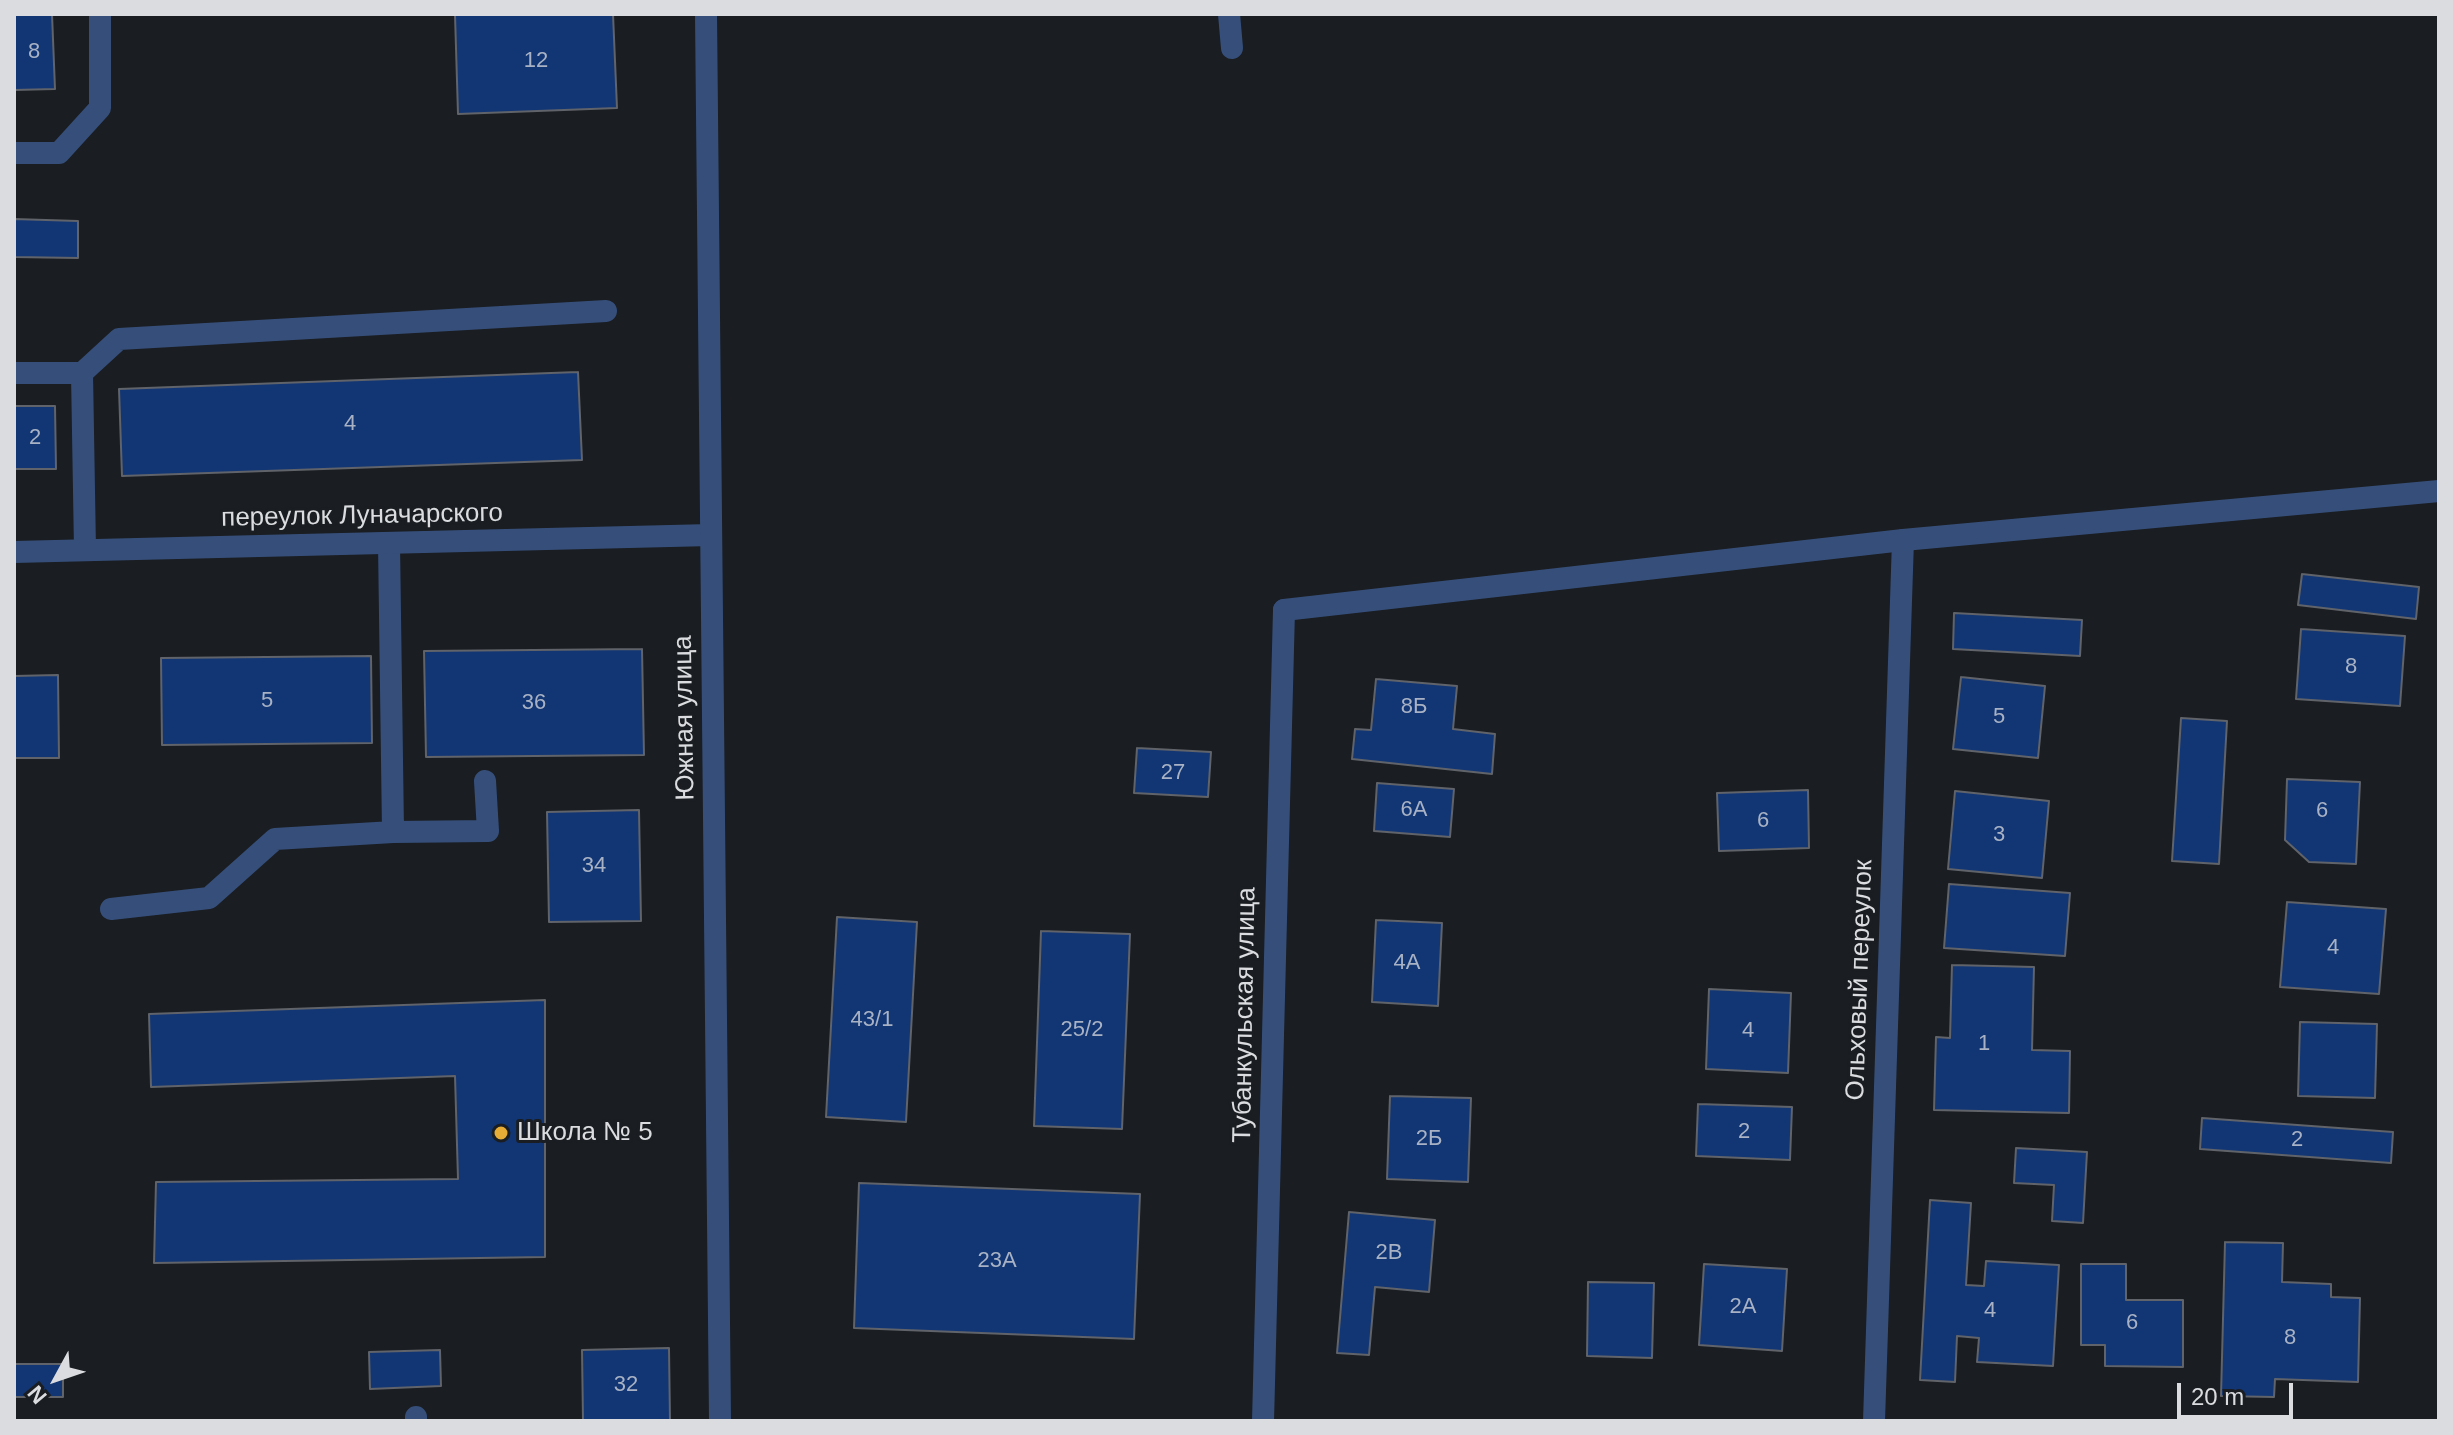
<!DOCTYPE html>
<html>
<head>
<meta charset="utf-8">
<style>
	body { margin:0 }
	#map { position:relative; width:2453px; height:1435px; overflow:hidden; background:#1a1d21; font-family:Arial,sans-serif }
	canvas { display:block }
	.frame { position:absolute; inset:0; border:16px solid #dadcdf; pointer-events:none }
	.north { position:absolute; left:16px; top:1339px; width:80px; height:80px; -webkit-text-stroke:6px #1a1d21; paint-order:stroke; rotate:230deg; font-size:22px; font-weight:700; line-height:32px; text-align:center; color:#dadcdf }
	.north::after { content:''; display:block; margin:auto; width:28px; height:36px; background:#dadcdf; clip-path:polygon(50% 0,100% 100%,50% 72%,0 100%) }
	.scale { position:absolute; left:2177px; top:1383px; width:116px; height:36px; box-sizing:border-box; border:4px solid #dadcdf; border-top:0; padding-left:10px; font-size:24px; line-height:28px; white-space:nowrap; color:#dadcdf; -webkit-text-stroke:6px #1a1d21; paint-order:stroke }
</style>
</head>
<body>
<div id="map">
<canvas width="2453" height="1435"></canvas>
<div class="frame"></div>
<div class="north">N</div>
<div class="scale">20 m</div>
</div>
<script>
const c = document.querySelector('canvas').getContext('2d');
c.lineJoin = 'round';
function fill(path, color) { c.fillStyle = color; c.fill(path, 'evenodd'); }
const toPath = rows => new Path2D(rows.map(r => 'M' + r).join(''));
function stroke(path, color, width, dash) { c.strokeStyle = color; c.lineWidth = width; c.lineCap = dash ? 'butt' : 'round'; c.setLineDash(dash || []); c.stroke(path); }
function label(font, color, halo, rows, align = 'center') {
  c.font = font + ' Arial,sans-serif'; c.lineWidth = 6; c.setLineDash([]); c.textBaseline = 'middle'; c.strokeStyle = halo; c.fillStyle = color; for (const [text, x, y, turn = 0] of rows) {
    c.save(); c.translate(x, y); c.rotate((+turn || 0) * Math.PI / 180); c.textAlign = isNaN(turn) ? turn : align; if (halo) c.strokeText(text, 0, 0); c.fillText(text, 0, 0); c.restore();
  }
}
const building = toPath([
	[14,14,52,14,55,89,14,90,14,14],
	[613,14,617,108,458,114,455,15,613,14],
	[14,219,78,221,78,258,14,257,14,219],
	[578,372,582,460,122,476,119,389,578,372],
	[14,406,55,406,56,469,14,469,14,406],
	[2302,574,2419,587,2416,619,2298,605,2302,574],
	[1954,613,2082,620,2080,656,1953,649,1954,613],
	[2301,629,2405,636,2400,706,2296,699,2301,629],
	[642,649,644,755,426,757,424,651,642,649],
	[371,656,372,743,162,745,161,658,371,656],
	[58,675,59,758,14,758,14,676,58,675],
	[1961,677,2045,686,2038,758,1953,749,1961,677],
	[1376,679,1457,686,1453,729,1495,734,1492,774,1352,759,1355,729,1371,730,1376,679],
	[2181,718,2227,721,2219,864,2172,861,2181,718],
	[1137,748,1211,752,1208,797,1134,793,1137,748],
	[2287,779,2360,782,2356,864,2309,862,2285,840,2287,779],
	[1377,783,1454,789,1450,837,1374,831,1377,783],
	[1808,790,1809,848,1719,851,1717,793,1808,790],
	[1955,791,2049,801,2042,878,1948,869,1955,791],
	[639,810,641,921,549,922,547,812,639,810],
	[1949,884,2070,893,2065,956,1944,948,1949,884],
	[2287,902,2386,909,2379,994,2280,987,2287,902],
	[837,917,917,922,906,1122,826,1117,837,917],
	[1376,920,1442,923,1438,1006,1372,1002,1376,920],
	[1041,931,1130,934,1122,1129,1034,1126,1041,931],
	[1952,965,2034,967,2032,1050,2070,1051,2069,1113,1934,1110,1936,1037,1950,1038,1952,965],
	[1709,989,1791,993,1788,1073,1706,1069,1709,989],
	[545,1000,545,1257,154,1263,156,1182,458,1179,455,1076,151,1087,149,1014,545,1000],
	[2300,1022,2377,1024,2375,1098,2298,1096,2300,1022],
	[1390,1096,1471,1098,1468,1182,1387,1179,1390,1096],
	[1698,1104,1792,1107,1790,1160,1696,1156,1698,1104],
	[2202,1118,2393,1132,2391,1163,2200,1149,2202,1118],
	[2016,1148,2087,1152,2083,1223,2052,1221,2054,1185,2014,1183,2016,1148],
	[859,1183,1140,1194,1134,1339,854,1328,859,1183],
	[1930,1200,1971,1203,1966,1285,1984,1286,1986,1261,2059,1265,2053,1366,1977,1362,1979,1338,1957,1336,1955,1382,1920,1380,1930,1200],
	[1349,1212,1435,1220,1429,1292,1375,1287,1369,1355,1337,1353,1349,1212],
	[2225,1242,2283,1243,2282,1282,2331,1284,2331,1297,2360,1298,2358,1382,2275,1379,2274,1397,2221,1396,2225,1242],
	[1704,1264,1787,1269,1782,1351,1699,1345,1704,1264],
	[2081,1264,2126,1264,2126,1300,2183,1300,2183,1367,2105,1366,2105,1345,2081,1345,2081,1264],
	[1588,1282,1654,1283,1652,1358,1587,1356,1588,1282],
	[669,1348,670,1421,583,1421,582,1350,669,1348],
	[440,1350,441,1386,370,1389,369,1352,440,1350],
	[14,1364,63,1364,63,1397,14,1397,14,1364]
]);
fill(building, '#123674');
stroke(building, '#606369', 2);
stroke(toPath([
	[1229,14,1232,48],
	[14,153,59,153,100,108,100,14],
	[14,373,82,373],
	[389,543,393,832,488,831,485,781],
	[85,550,82,373,119,339,606,311],
	[1284,610,1903,540,2439,491],
	[111,909,209,898,275,839,393,832],
	[416,1417,416,1421]
]), '#364f7a', 22);
stroke(toPath([
	[14,552,711,535],
	[1263,1421,1284,610],
	[1874,1421,1903,540]
]), '#364f7a', 22);
stroke(toPath([
	[706,14,720,1421]
]), '#364f7a', 22);
for (const [x, y, r, color] of [
	[501,1133,8,"#e7ac36"]
]) { const dot = new Path2D(); dot.arc(x, y, r, 0, 2 * Math.PI); c.fillStyle = color; c.fill(dot); stroke(dot, '#1a1d21', 3); }
label('22px', '#a8b2c4', null, [
	["8",34,52],
	["12",536,61],
	["4",350,424],
	["2",35,438],
	["8",2351,667],
	["5",267,701],
	["36",534,703],
	["8Б",1414,707],
	["5",1999,717],
	["27",1173,773],
	["6А",1414,810],
	["6",2322,811],
	["6",1763,821],
	["3",1999,835],
	["34",594,866],
	["4",2333,948],
	["4А",1407,963],
	["43/1",872,1020],
	["25/2",1082,1030],
	["4",1748,1031],
	["1",1984,1044],
	["2",1744,1132],
	["2Б",1429,1139],
	["2",2297,1140],
	["2В",1389,1253],
	["23А",997,1261],
	["2А",1743,1307],
	["4",1990,1311],
	["6",2132,1323],
	["8",2290,1338],
	["32",626,1385]
]);
label('26px', '#dadcdf', '#1a1d21', [
	["переулок Луначарского",362,516,-1],
	["Южная улица",685,718,-91],
	["Ольховый переулок",1860,980,-88],
	["Тубанкульская улица",1245,1015,-89]
]);
label('26px', '#dadcdf', '#1a1d21', [
	["Школа № 5",517,1133]
], 'left');
</script>
</body>
</html>
